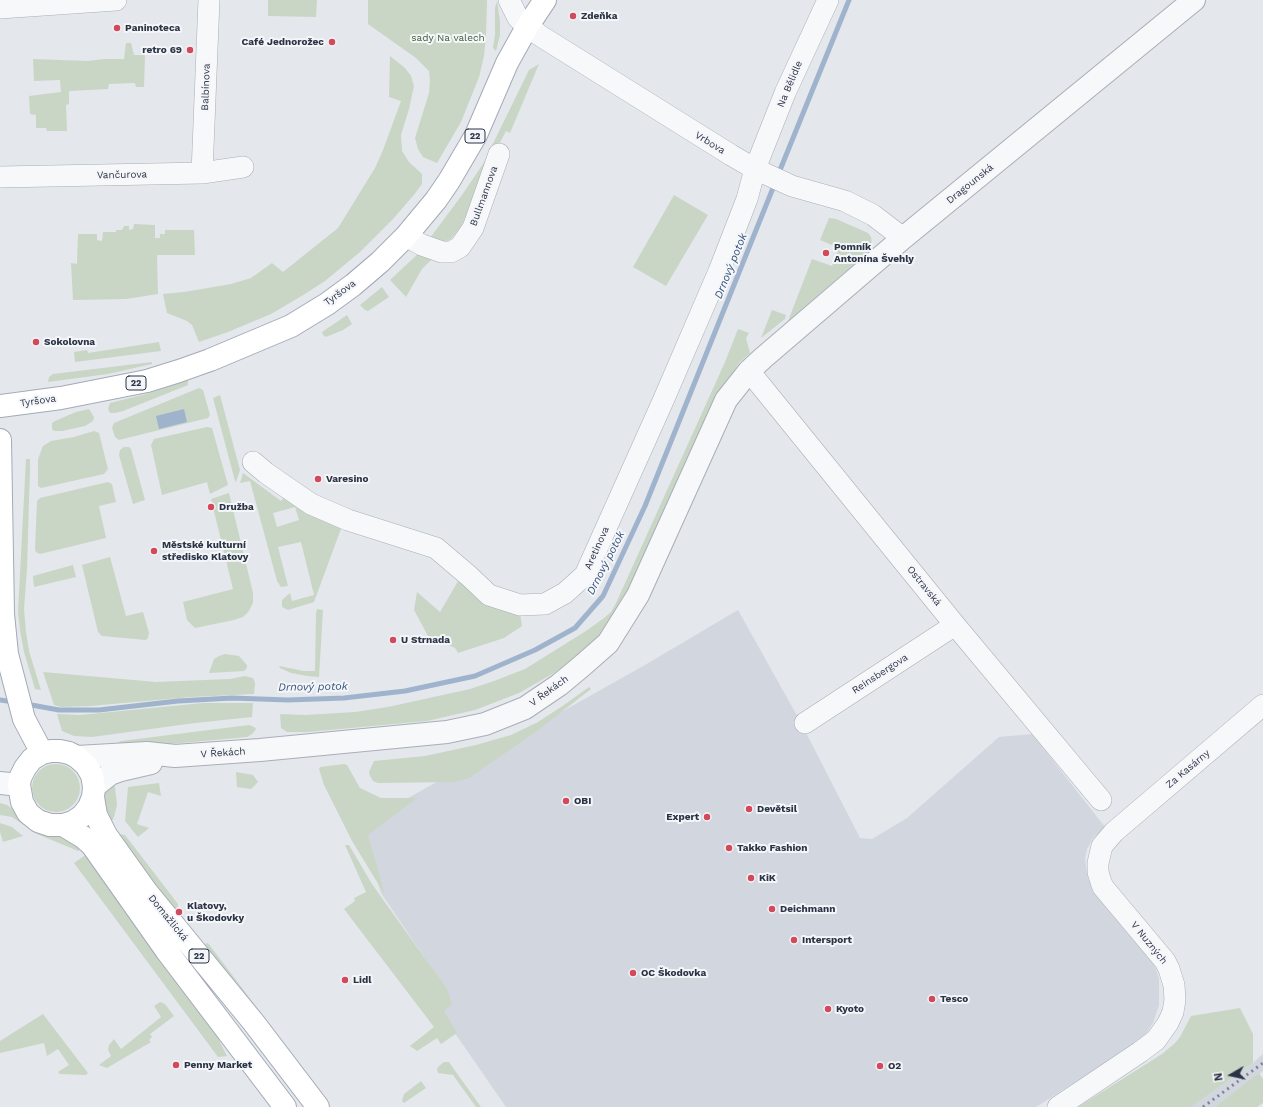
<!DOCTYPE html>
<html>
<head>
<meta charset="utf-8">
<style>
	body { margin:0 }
	#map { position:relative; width:1263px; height:1107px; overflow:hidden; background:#e4e7ec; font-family:"Work Sans",sans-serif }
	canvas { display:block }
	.north { position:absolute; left:1211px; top:1055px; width:40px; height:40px; -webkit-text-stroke:3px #f4f6f9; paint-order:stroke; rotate:261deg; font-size:11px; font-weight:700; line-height:16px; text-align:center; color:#2b3445 }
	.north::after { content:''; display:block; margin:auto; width:14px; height:18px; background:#2b3445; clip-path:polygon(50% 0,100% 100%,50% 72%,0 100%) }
</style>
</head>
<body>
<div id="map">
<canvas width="1263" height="1107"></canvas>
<div class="north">N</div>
</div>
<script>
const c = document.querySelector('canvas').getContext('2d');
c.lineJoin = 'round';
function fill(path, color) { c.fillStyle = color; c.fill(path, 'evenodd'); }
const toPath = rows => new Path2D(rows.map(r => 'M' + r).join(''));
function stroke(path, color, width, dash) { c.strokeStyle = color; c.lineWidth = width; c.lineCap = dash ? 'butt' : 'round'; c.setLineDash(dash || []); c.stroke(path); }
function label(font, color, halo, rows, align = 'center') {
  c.font = font + ' "Work Sans",sans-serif'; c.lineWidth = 4; c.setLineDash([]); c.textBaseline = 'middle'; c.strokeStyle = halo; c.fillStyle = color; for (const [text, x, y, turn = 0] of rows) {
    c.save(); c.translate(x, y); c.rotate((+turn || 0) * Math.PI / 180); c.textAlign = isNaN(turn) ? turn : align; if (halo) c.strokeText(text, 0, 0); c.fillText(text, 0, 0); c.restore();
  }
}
fill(toPath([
	[738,610,800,721,860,838,872,839,907,818,999,737,1032,734,1105,827,1093,838,1087,849,1085,858,1088,879,1095,892,1150,956,1156,969,1159,979,1159,1005,1153,1023,1146,1034,1141,1040,1036,1107,506,1107,441,1013,443,985,381,893,360,825,645,665],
	[1263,1054,1263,1071,1221,1103,1215,1107,1191,1107,1253,1063]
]), '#d2d6de');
fill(toPath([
	[268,0,317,0,316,17,268,16],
	[368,0,487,0,486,35,484,56,479,77,461,122,437,163,423,157,418,149,415,138,429,93,430,80,429,71,416,58,368,24],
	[497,1,500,21,500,35,496,51,493,48,495,34,495,8],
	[126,43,131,43,134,55,145,55,144,87,136,87,135,83,109,84,108,89,69,91,69,104,66,105,67,131,47,131,46,128,36,128,36,115,30,114,29,96,61,92,60,80,34,81,33,59,87,61,105,59,124,59],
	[390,56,405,68,411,76,414,86,409,109,401,135,402,151,409,162,422,174,422,184,413,196,393,219,360,252,325,281,300,297,271,314,228,332,199,342,192,325,187,321,167,313,163,294,184,292,231,284,251,278,272,263,283,272,338,228,375,168,383,150,401,101,389,97],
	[539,64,510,133,506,131,483,175,461,227,450,240,440,243,430,238,462,195,483,164,529,70],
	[674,195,708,215,666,286,633,267],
	[829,218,836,219,868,233,871,237,872,245,867,253,788,321,812,259,832,266,839,248,820,240],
	[134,224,155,225,155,238,160,238,160,234,165,234,165,230,194,230,195,255,157,255,158,294,126,299,73,300,71,263,77,264,78,234,97,234,97,240,102,241,103,232,116,232,116,230,122,230,124,226,129,226,129,230,133,229],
	[422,250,434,257,422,269,406,297,390,280],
	[382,287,389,297,368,311,365,310,360,305],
	[772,310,786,315,785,319,761,338],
	[347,315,352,324,343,330,326,337,323,335,322,332],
	[738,329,749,333,746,338,750,353,739,363,717,399,650,548,618,610,601,634,582,652,554,673,519,693,475,710,427,721,308,732,287,732,281,728,280,714,306,715,355,712,388,707,470,689,494,681,525,669,586,631,604,618,611,612,616,603,725,362],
	[159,342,161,351,75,362,74,352,87,350,88,353],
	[152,362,152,364,108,374,48,382,49,377,53,374],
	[188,380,188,385,123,411,115,413,110,413,108,409,110,403,146,394],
	[199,388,203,390,210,415,208,418,119,440,115,437,112,428,114,423],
	[220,395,240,470,236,482,235,481,213,398],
	[89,409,94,417,93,421,85,426,62,431,54,431,52,429,52,423,55,421,76,412],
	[207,427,212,428,228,485,210,494,207,482,162,495,151,445,154,439],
	[94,431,99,433,108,469,104,474,41,488,38,486,38,459,43,446,51,441,74,437],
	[124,447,129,447,131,449,145,500,133,504,119,455,120,450],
	[26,459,30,459,30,469,27,569,24,609,26,632,29,651,41,690,35,689,24,652,20,630,18,612],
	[243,473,281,501,285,496,299,509,342,526,314,602,288,610,282,607,282,600,290,593,292,601,314,595,301,542,278,547,288,586,281,587,277,581,250,481,240,483],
	[295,507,299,520,277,527,273,513],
	[108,482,112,484,116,502,99,506,106,538,40,554,36,552,35,550,37,501,40,498],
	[229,493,253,593,253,603,249,611,243,617,234,620,195,628,187,620,183,602,233,589,211,499],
	[110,557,126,616,143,612,149,633,148,638,146,640,102,636,98,632,82,565],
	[73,565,76,577,34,587,33,576],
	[461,576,520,613,522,626,504,638,458,653,455,648,428,636,414,610,417,592,440,612],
	[317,609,323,610,319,677,307,676,291,673,280,668,279,666,304,671,315,671,316,613],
	[225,654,239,656,247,665,247,668,244,671,209,673,214,659,219,656],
	[43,672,156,682,230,679,245,676,253,678,255,683,254,694,191,697,90,706,61,707,54,705],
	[589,687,591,689,537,731,469,778,454,782,378,783,373,781,370,776,369,772,374,761,425,756,476,745,511,735,538,722,564,705],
	[203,703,253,703,252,717,195,723,92,737,74,736,62,731,57,714,80,715],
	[249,725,254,727,256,729,252,734,247,737,116,749,116,744,121,741],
	'32 788a24 24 0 1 1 48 0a24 24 0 1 1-48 0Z',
	[344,764,347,765,360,788,381,798,417,798,368,835,385,895,352,841,324,785,319,769,320,767],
	[236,772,253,775,258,782,251,789,237,787],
	[113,781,115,787,117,805,114,817,109,828,102,793],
	[159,783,161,796,148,792,137,824,149,828,138,837,125,821,128,787],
	[0,803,7,805,18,813,84,846,78,851,37,834,12,817,0,815],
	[0,823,12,827,23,836,3,842,0,832],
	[119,834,125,835,178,904,177,911,150,889],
	[345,845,349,845,372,884,447,989,452,1004,444,1011,457,1033,441,1044,437,1038,417,1051,410,1046,434,1027,344,909,355,901,354,898,366,892],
	[90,852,208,1018,227,1056,218,1057,74,863],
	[208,943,314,1083,308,1079,239,994,205,944],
	[160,1002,165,1004,174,1016,150,1034,152,1037,149,1040,151,1042,107,1068,99,1065,111,1056,108,1050,109,1045,114,1039,121,1049,161,1017,154,1006],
	[1240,1008,1253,1034,1253,1063,1191,1107,1078,1107,1162,1054,1175,1043,1180,1037,1191,1016],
	[43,1014,88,1073,86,1075,60,1074,58,1072,69,1065,58,1049,47,1056,44,1043,0,1053,0,1041],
	[444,1062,449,1062,451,1065,481,1107,476,1107,453,1075,438,1073,437,1069,439,1066],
	[1259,1073,1263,1079,1263,1103,1257,1107,1215,1107],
	[421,1081,426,1088,404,1103,402,1101,404,1094]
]), '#c9d6c5');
fill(toPath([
	[184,409,187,422,159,429,156,416]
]), '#9fb4cc');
stroke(toPath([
	[778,175,849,0],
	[0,700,14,702],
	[26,704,59,710,99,710,178,701,232,698,288,700,344,698,405,691,475,676,535,650,575,628,603,596,645,506,775,183]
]), '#9fb4cc', 5);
const minor = toPath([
	[509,0,518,18,539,35,731,155,755,169,792,186,845,201,873,215,903,238],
	[0,8,116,0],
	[202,173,209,0],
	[0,177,202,173,243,167],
	[406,236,422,245,442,252,451,252,460,247,473,228,499,154],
	[749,371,955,625,1101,800],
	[253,462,266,473,311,504,348,520,436,548,469,576,489,595,520,605,545,604,565,593,585,575,663,401,719,271,747,199,755,169,785,93,828,0],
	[805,723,955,625],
	[1058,1107,1140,1052,1156,1040,1168,1023,1173,1012,1175,1000,1174,985,1169,969,1165,961,1103,887,1101,882,1098,872,1098,863,1102,846,1114,832,1263,705]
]);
const tertiary = toPath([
	[77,757,147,753,175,756,260,750,447,732,485,724,525,708,559,685,583,665,608,643,638,595,726,400,749,371,763,358,903,238,1194,0],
	[0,783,19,785],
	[94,787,110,774,121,770,151,763]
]);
const primary = toPath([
	[0,406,61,398,147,381,179,371,210,360,291,326,327,304,353,285,380,262,406,236,436,200,449,181,476,135,507,63,527,27,545,0],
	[0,440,3,614,7,654,24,719,42,753],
	[93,797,89,807,82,816,73,822,63,825,50,825,38,821,28,813,22,802,19,785,20,778,25,768,32,759,42,753,51,751,60,751,69,753,77,757,86,765,92,775,94,787,93,797,96,815,106,835,146,891,254,1023,318,1107],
	[63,825,83,837,92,845,166,950,285,1107]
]);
stroke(minor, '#a9aeb7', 22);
stroke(tertiary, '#a9aeb7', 24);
stroke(primary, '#a3abb8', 24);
stroke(minor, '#f7f8fa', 21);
stroke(tertiary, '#f7f8fa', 22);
stroke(primary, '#fff', 22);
stroke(toPath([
	[1203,1107,1263,1063]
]), '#7d8696', 3, [2, 4]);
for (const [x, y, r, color] of [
	[573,16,4,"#d1495b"],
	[117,28,4,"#d1495b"],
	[332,42,4,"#d1495b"],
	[190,50,4,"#d1495b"],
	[826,253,4,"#d1495b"],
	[36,342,4,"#d1495b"],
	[318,479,4,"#d1495b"],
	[211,507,4,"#d1495b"],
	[154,551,4,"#d1495b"],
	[393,640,4,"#d1495b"],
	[566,801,4,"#d1495b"],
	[749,809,4,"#d1495b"],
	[707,817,4,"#d1495b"],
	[729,848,4,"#d1495b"],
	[751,878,4,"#d1495b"],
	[772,909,4,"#d1495b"],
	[179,912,4,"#d1495b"],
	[794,940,4,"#d1495b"],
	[633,973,4,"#d1495b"],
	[345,980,4,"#d1495b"],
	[932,999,4,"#d1495b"],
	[828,1009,4,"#d1495b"],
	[176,1065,4,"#d1495b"],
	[880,1066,4,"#d1495b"]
]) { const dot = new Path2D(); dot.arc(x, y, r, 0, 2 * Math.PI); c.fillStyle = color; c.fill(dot); stroke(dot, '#f4f6f9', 1.5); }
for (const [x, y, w] of [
	[475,136,20],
	[136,383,20],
	[199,956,20]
]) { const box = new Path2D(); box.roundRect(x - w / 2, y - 7, w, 14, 3); c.fillStyle = '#f4f6f9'; c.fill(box); stroke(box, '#2b3445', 1); }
label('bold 9px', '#2b3445', null, [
	["22",475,136],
	["22",136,383],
	["22",199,956]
]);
label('bold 10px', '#2b3445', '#f4f6f9', [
	["Zdeňka",581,16],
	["Paninoteca",125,28],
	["Café Jednorožec",324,42,"right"],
	["retro 69",182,50,"right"],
	["Pomník",834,247],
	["Antonína Švehly",834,259],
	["Sokolovna",44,342],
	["Varesino",326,479],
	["Družba",219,507],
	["Městské kulturní",162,545],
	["středisko Klatovy",162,557],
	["U Strnada",401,640],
	["OBI",574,801],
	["Devětsil",757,809],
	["Expert",699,817,"right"],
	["Takko Fashion",737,848],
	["KiK",759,878],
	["Klatovy,",187,906],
	["u Škodovky",187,918],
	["Deichmann",780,909],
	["Intersport",802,940],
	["OC Škodovka",641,973],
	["Lidl",353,980],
	["Tesco",940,999],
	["Kyoto",836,1009],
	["Penny Market",184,1065],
	["O2",888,1066]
], 'left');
label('10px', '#3f6138', '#f4f6f9', [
	["sady Na valech",448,38]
]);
label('10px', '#2b3445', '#f4f6f9', [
	["Na Bělidle",790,84,-67],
	["Balbínova",206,87,-88],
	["Vrbova",710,143,32],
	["Vančurova",122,175,-1],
	["Dragounská",970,184,-39],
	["Bullmannova",484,196,-70],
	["Tyršova",340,293,-36],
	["Tyršova",38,401,-8],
	["Aretinova",597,548,-66],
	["Ostravská",924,586,51],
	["Reinsbergova",880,674,-33],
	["V Řekách",549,691,-36],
	["V Řekách",223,753,-4],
	["Za Kasárny",1188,769,-40],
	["Domažlická",168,918,51],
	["V Nuzných",1149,943,51]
]);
label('italic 11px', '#34527a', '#f4f6f9', [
	["Drnový potok",731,266,-68],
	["Drnový potok",606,563,-63],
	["Drnový potok",313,687,-1]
]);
</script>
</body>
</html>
